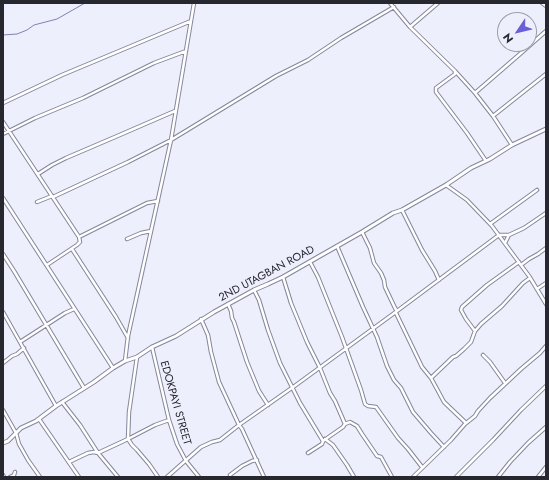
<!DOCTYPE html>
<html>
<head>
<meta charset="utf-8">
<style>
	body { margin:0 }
	#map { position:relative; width:549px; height:480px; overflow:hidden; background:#eeeffc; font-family:Jost,sans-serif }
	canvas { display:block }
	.frame { position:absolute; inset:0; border:4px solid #26272f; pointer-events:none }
	.north { position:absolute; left:497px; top:12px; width:40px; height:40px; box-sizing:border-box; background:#eeeffc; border:1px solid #9e9faa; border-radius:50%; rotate:235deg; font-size:11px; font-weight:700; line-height:16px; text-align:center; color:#26272f }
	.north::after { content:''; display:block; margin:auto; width:14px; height:18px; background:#695fd9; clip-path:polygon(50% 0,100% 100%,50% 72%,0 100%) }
</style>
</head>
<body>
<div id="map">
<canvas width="549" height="480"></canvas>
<div class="frame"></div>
<div class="north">N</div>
</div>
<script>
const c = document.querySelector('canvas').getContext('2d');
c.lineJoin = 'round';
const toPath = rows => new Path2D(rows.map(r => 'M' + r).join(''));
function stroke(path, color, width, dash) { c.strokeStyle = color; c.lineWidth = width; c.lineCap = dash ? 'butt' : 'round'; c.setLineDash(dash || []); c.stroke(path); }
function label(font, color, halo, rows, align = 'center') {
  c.font = font + ' Jost,sans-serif'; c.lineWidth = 3.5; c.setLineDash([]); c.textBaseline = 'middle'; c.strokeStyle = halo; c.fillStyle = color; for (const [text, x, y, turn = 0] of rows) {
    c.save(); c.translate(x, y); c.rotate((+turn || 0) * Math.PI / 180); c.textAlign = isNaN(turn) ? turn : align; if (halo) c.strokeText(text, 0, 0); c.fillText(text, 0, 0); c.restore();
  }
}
stroke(toPath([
	[3,35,17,34,27,30,34,25,57,19,85,3]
]), '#8081b1', 1);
const minor = toPath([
	[390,3,410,27,455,71,475,93,493,116,512,145],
	[542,3,546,6],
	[410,27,438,3],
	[455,71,455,74,436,88,436,92,467,133,486,161],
	[475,93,520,54,546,31],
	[3,103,62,75,191,21],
	[493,116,546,74],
	[3,122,79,237,80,242,77,245,47,265],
	[3,134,35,118,83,98,154,63,186,51],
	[38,174,52,165,66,158,122,134,175,111],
	[446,185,467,200,492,226,529,276,546,304],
	[53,197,128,162,171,140,276,76,308,60,341,38,394,7],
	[3,198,113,368],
	[37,202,52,196],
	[402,210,422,250,435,271,439,280],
	[490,224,537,190],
	[362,232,370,248,374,263,381,273,384,280,385,287,395,308,397,311],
	[500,235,509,235,524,228,546,213],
	[79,237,147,203,158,201],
	[127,239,141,233,151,231],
	[505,243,509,235],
	[337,246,363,307,377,337,387,366,394,380,401,388,413,412,431,433,444,447],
	[72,249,116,317,128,338],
	[3,254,14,271,84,388],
	[310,262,318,277,342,337,361,390,365,404,368,406,376,407,398,438,408,449,422,467],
	[521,265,529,259,538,254,546,248],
	[283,277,291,303,307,342,320,368,330,393,335,401,345,424],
	[537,289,546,283],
	[254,290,259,300,268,330,280,363,300,403,323,441],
	[228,304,231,311,232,318,234,322,247,362,259,391,268,405],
	[3,312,56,406],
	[396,313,422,367,431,378,444,402,466,423],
	[201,319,208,335,211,352,219,382,239,425,242,429,264,477],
	[475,331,466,319,461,310,462,307,487,285,519,262],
	[20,342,65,313,74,309],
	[152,347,169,420,177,444,186,461,199,477],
	[483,355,490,362,505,383],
	[137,357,129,412,128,439,132,445,137,450,149,464,158,477],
	[125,361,128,336,171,140,194,3],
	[3,363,12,356,17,354,24,348],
	[431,378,453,357,456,356,464,349,471,342,475,331,481,324,502,306,523,283,530,278],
	[62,402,80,425,98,453,118,477],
	[3,410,16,433,19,444,28,460,40,477],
	[39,419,79,477],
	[325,439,333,445,347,465,354,477],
	[308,453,322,444,323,441,343,427,345,424,350,422,357,426,362,434,377,456,381,457,392,477],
	[69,462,88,453,94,452,98,453,128,439,155,425,169,420],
	[3,475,4,477],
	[230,475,242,466,252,461,257,460],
	[10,477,14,475,15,472],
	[167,477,201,447,212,442,220,440,239,425,296,385,393,314,499,235],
	[413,477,451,440,465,424,475,416,478,411,490,398,521,369,540,353,546,346],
	[456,477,493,440,521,410,546,386],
	[498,477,510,462,528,443,546,427],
	[538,477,546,467]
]);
const tertiary = toPath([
	[3,443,8,441,21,428,36,421,56,406,94,382,113,368,125,361,137,357,152,347,176,336,214,312,254,290,268,284,283,277,362,232,393,213,402,210,446,185,471,168,490,159,512,145,546,129]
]);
stroke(minor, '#85869a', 4.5);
stroke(tertiary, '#85869a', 5);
stroke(minor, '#fff', 2.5);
stroke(tertiary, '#fff', 3);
label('11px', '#26272f', '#eeeffc', [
	["2ND UTAGBAN ROAD",267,274,-28],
	["EDOKPAYI STREET",175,403,74]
]);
</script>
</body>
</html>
